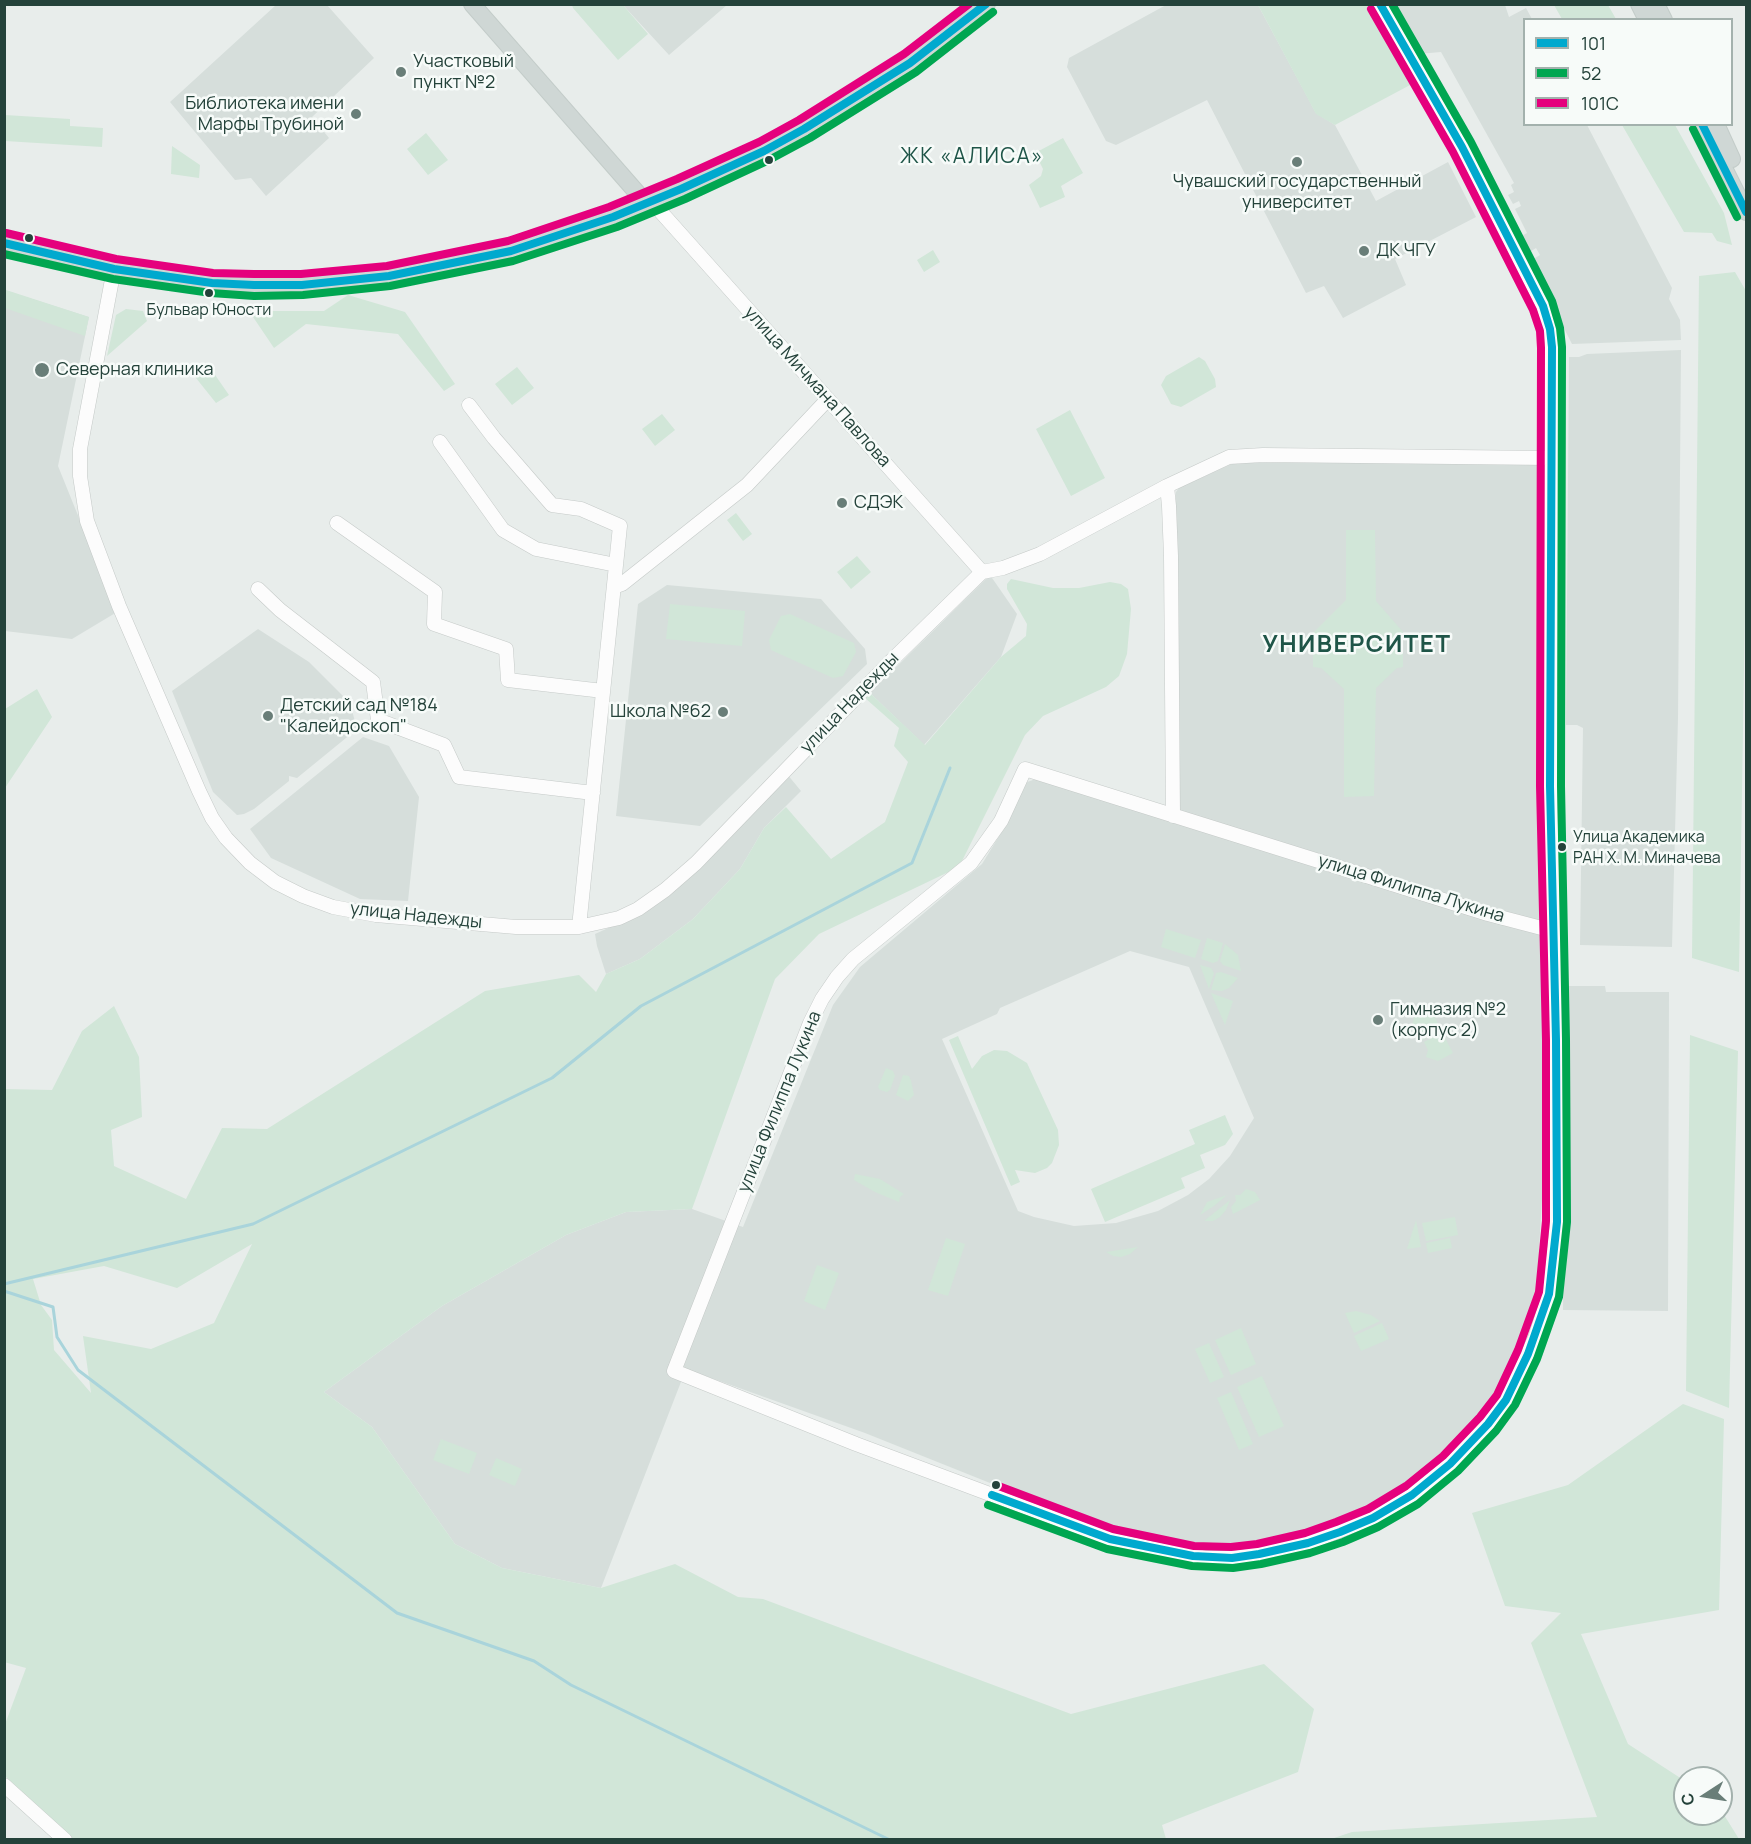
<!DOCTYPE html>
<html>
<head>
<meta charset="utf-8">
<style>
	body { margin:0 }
	#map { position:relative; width:1751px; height:1844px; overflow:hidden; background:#e8edeb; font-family:Manrope,sans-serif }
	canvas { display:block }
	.frame { position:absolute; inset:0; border:6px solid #24423a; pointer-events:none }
	.legend { position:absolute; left:1523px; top:18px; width:210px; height:108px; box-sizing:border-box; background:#f7fbf9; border:2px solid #a3b1ad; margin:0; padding:8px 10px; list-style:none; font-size:18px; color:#24423a }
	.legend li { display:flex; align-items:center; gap:12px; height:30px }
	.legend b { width:30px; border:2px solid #a3b1ad }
	.north { position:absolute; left:1673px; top:1766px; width:60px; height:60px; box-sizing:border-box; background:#f7fbf9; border:2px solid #a3b1ad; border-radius:50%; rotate:258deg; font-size:16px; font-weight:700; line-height:24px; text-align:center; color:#24423a }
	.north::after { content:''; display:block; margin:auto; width:21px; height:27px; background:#697e78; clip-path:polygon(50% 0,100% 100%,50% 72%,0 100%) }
</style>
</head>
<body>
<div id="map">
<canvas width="1751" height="1844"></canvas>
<div class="frame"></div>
<ul class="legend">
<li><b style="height:8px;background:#00a9ce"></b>101</li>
<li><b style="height:8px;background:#00a651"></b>52</li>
<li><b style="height:8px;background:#e5007d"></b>101С</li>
</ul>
<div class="north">С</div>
</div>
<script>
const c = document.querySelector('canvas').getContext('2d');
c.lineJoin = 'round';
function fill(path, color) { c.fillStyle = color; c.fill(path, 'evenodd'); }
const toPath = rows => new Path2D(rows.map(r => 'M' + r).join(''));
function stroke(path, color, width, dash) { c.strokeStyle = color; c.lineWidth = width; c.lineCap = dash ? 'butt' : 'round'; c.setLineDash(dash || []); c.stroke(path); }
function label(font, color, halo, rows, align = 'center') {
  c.font = font + ' Manrope,sans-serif'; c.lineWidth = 5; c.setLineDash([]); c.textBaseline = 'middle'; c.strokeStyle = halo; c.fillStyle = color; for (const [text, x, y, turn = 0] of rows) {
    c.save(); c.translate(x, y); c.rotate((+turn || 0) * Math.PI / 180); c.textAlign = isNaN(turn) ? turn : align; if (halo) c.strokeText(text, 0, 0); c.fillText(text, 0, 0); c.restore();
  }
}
fill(toPath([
	[276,5,327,5,374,58,312,117,329,138,266,196,251,178,235,180,170,102],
	[623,5,727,5,669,55],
	[1166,5,1258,5,1316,113,1335,125,1376,201,1448,162,1476,217,1395,259,1406,285,1343,318,1324,286,1306,293,1207,100,1116,145,1106,141,1067,67,1069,58],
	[1392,5,1505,5,1509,17,1526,8,1532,19,1524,20,1524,124,1587,125,1672,288,1669,299,1680,320,1681,340,1572,344,1530,261,1540,255,1536,248,1528,253,1520,237,1527,233,1515,209,1521,206,1519,201,1513,204,1508,195,1514,192,1511,185,1514,183,1441,52,1418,54],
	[4,290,89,317,58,466,117,612,72,639,5,631],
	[1681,350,1678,718,1672,947,1580,945,1583,728,1577,725,1566,725,1569,357,1579,357,1587,354],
	[1336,462,1538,462,1547,469,1545,914,1549,1007,1544,1024,1544,1052,1549,1072,1550,1093,1543,1095,1544,1135,1551,1139,1550,1180,1543,1182,1539,1249,1545,1253,1540,1295,1497,1396,1425,1474,1324,1529,1228,1548,1135,1541,865,1433,686,1369,601,1588,502,1568,455,1544,372,1427,324,1392,442,1306,566,1235,626,1212,692,1209,743,1227,833,1005,860,967,982,864,1004,828,1022,784,1041,777,1171,821,1176,492,1179,488,1234,463],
	[1130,951,1189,967,1254,1118,1230,1156,1209,1179,1188,1195,1158,1211,1116,1223,1074,1226,1034,1217,1018,1211,942,1039,997,1014,1000,1008],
	[990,575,1017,614,1001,657,924,745,870,693],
	[667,585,821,599,865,649,867,664,700,826,616,816,638,604],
	[258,629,309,662,350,703,357,729,297,778,289,776,289,781,254,809,244,814,237,815,213,792,172,691],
	[363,737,389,746,419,797,408,901,360,899,271,858,250,829],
	[787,774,801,791,764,828,740,869,693,919,640,959,606,974,597,946,595,934,650,909,703,862],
	[1567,986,1605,986,1606,992,1669,992,1668,1311,1563,1310]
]), '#d6dedb');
fill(toPath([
	[572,5,623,5,648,34,618,60,573,8],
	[1258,5,1369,5,1412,84,1335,125,1316,114],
	[1554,5,1608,5,1616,19,1562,19],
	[1455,113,1496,189,1492,192,1452,115],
	[5,115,70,119,70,126,103,128,102,147,5,141],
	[1622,125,1675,125,1724,213,1732,245,1717,241,1712,233,1684,232],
	[426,133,448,160,428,175,407,149],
	[1063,138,1083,173,1061,186,1065,197,1040,208,1029,185,1041,176,1043,169,1035,153],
	[172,146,200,165,199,178,171,174],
	[933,250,940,262,924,272,917,260],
	[1735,272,1746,291,1746,548,1739,972,1692,958,1699,276],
	[6,290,89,317,85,336,5,308],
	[348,295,405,312,455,384,444,391,398,334,306,324,274,348,249,311,324,311],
	[126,309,143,311,147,321,107,356,116,315],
	[1199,357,1205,361,1215,379,1216,387,1181,407,1171,404,1161,385,1166,376],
	[517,367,534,388,512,405,495,384],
	[201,369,213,372,229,395,216,403,192,373],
	[1070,410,1105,478,1071,496,1036,429],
	[662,414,675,430,655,446,642,429],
	[736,513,752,534,743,541,727,520],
	[1346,530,1375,530,1376,601,1403,632,1403,667,1397,668,1376,688,1374,796,1344,797,1344,689,1321,668,1313,667,1313,633,1346,600],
	[857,556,871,572,851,589,837,572],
	[1011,579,1053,588,1079,588,1110,582,1121,584,1128,589,1131,609,1127,654,1119,676,1106,687,1043,716,1025,735,959,867,819,934,775,979,692,1209,626,1212,566,1235,442,1306,324,1392,372,1427,455,1544,502,1568,601,1588,675,1564,738,1597,763,1599,1071,1714,1264,1664,1314,1709,1298,1772,1162,1825,1166,1839,72,1840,5,1776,4,1727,26,1668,4,1662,5,1089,52,1090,82,1031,114,1006,139,1057,142,1117,111,1130,114,1166,186,1199,222,1128,267,1129,485,991,579,975,596,992,606,974,640,959,693,919,740,869,764,828,786,807,831,859,885,822,908,762,894,746,899,728,865,698,870,693,925,745,1001,657,1026,636,1027,624,1007,589,1007,584],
	[252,1244,214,1323,151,1349,83,1336,91,1393,54,1350,52,1320,41,1305,33,1279,104,1266,177,1288],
	[670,604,745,611,742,646,666,639],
	[790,614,854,643,856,652,843,676,833,678,771,650,769,640,781,616],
	[37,689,52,717,5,788,5,709],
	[1166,929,1201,940,1195,958,1161,947],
	[1207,938,1223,943,1218,961,1213,963,1201,959],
	[1225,944,1238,955,1241,971,1223,965,1220,961],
	[1200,965,1211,968,1214,973,1209,989],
	[1221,972,1238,978,1229,988,1222,991,1211,990,1216,973],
	[1211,993,1233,1001,1225,1025],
	[1431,1009,1441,1030,1423,1040,1418,1031,1411,1030,1414,1017],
	[1442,1032,1453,1053,1438,1061,1426,1057,1428,1050,1424,1042],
	[1690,1035,1738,1051,1729,1408,1686,1391],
	[958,1036,972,1069,982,1056,994,1050,1007,1051,1027,1063,1058,1130,1059,1145,1052,1163,1047,1168,1035,1173,1015,1170,1020,1182,1011,1186,949,1040],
	[886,1068,893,1071,895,1076,890,1090,887,1092,880,1090,878,1087],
	[903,1075,909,1076,911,1081,914,1095,908,1101,896,1095],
	[1225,1115,1233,1134,1225,1145,1200,1155,1205,1168,1181,1178,1185,1188,1105,1222,1091,1189,1195,1144,1189,1130],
	[855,1174,880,1179,904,1194,900,1197,899,1202,875,1192,854,1180],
	[1246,1189,1255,1192,1260,1200,1233,1214,1231,1207,1236,1201,1235,1195,1240,1195],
	[1227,1195,1214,1206,1200,1215,1207,1202],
	[1230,1200,1226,1210,1220,1217,1213,1221,1204,1221],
	[1455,1217,1458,1235,1426,1241,1422,1223],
	[1416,1220,1421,1247,1407,1249],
	[946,1238,965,1244,948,1296,928,1290],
	[1450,1238,1452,1248,1428,1253,1426,1243],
	[1138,1247,1130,1254,1121,1257,1113,1256,1106,1252],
	[817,1265,839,1273,825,1310,804,1301],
	[1356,1311,1371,1315,1380,1321,1354,1333,1345,1313],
	[1382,1323,1389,1339,1361,1351,1354,1336],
	[1241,1328,1256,1364,1231,1375,1215,1340],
	[1209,1343,1224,1377,1210,1383,1195,1349],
	[1262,1376,1284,1426,1259,1437,1237,1387],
	[1231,1392,1253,1444,1239,1450,1217,1398],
	[1683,1404,1724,1419,1719,1610,1581,1634,1628,1744,1685,1781,1685,1814,1721,1814,1721,1810,1739,1839,1331,1839,1352,1832,1597,1817,1531,1643,1561,1613,1505,1606,1472,1513,1568,1485],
	[441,1439,477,1453,469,1474,433,1460],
	[496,1458,522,1469,515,1486,489,1475]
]), '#d1e6d8');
stroke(toPath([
	[4,1284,253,1224,552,1078,641,1006,912,863,950,768],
	[4,1291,53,1307,57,1337,78,1370,397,1613,534,1661,571,1685,890,1840]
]), '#a9d4db', 3);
const minor = toPath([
	[1380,4,1462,147,1543,306,1550,329,1552,347,1550,786,1556,1040,1557,1222,1549,1294,1535,1338,1506,1400,1488,1424,1450,1464,1412,1495,1373,1518,1308,1543,1259,1554,1232,1558,1207,1558,1155,1549,1110,1539,856,1444,674,1371,810,1023,822,999,837,977,853,959,971,863,1001,821,1025,769,1488,914,1553,931],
	[652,202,982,572],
	[114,269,80,449,80,476,87,521,119,606,199,791,212,818,226,838,250,863,275,882,303,896,333,907,376,915,516,927,579,927,619,918,638,909,665,890,696,863,892,660,982,572],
	[469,405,494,438,552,505,581,509,620,526,579,927],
	[440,442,503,530,536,549,616,565],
	[1167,486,1169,506,1171,556,1173,816],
	[337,523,435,592,434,624,506,649,508,680,603,691],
	[982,572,1003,568,1040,554,1167,486,1229,457,1263,455,1550,458],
	[614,587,622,584,747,485,828,399],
	[258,589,280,610,373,682,378,720,444,745,459,777,593,793],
	[4,1785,65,1840]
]);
const major = toPath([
	[472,4,639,195,652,202],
	[1639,4,1647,20],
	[1656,4,1664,20],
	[1702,124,1746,212],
	[1716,124,1732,159],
	[4,243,114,269,212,283,254,285,302,285,389,276,511,251,613,217,681,189,764,151,804,129,872,87,910,63,987,4]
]);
stroke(minor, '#c5cac8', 15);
stroke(major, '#c3ccc9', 18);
stroke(minor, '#fcfcfc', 14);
stroke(major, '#cfd7d5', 16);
stroke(toPath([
	[1702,124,1746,212],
	[4,243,114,269,212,283,254,285,302,285,389,276,511,251,613,217,681,189,764,151,804,129,910,63,986,4],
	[992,1495,1110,1539,1193,1556,1232,1558,1259,1554,1308,1543,1340,1532,1373,1518,1412,1495,1450,1464,1488,1424,1506,1400,1528,1354,1549,1294,1557,1222,1556,1040,1550,786,1552,347,1550,329,1543,306,1462,147,1380,4]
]), '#00a9ce', 8);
stroke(toPath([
	[1693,129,1737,217],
	[4,254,113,279,211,293,254,296,303,295,390,286,513,261,617,227,685,199,769,160,810,138,916,72,993,12],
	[988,1505,1107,1549,1192,1566,1233,1568,1261,1564,1310,1553,1343,1542,1378,1527,1418,1504,1458,1471,1496,1431,1515,1405,1537,1359,1559,1297,1567,1222,1566,1040,1561,786,1562,347,1560,328,1552,301,1471,142,1392,4]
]), '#00a651', 8);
stroke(toPath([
	[6,233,116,259,213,273,254,274,301,274,387,266,508,241,609,207,677,179,759,142,799,120,904,54,969,4],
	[996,1485,1113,1529,1194,1546,1231,1547,1257,1544,1305,1533,1336,1522,1368,1509,1406,1486,1443,1456,1480,1417,1497,1395,1518,1350,1539,1292,1546,1221,1546,1040,1540,786,1541,348,1540,331,1533,310,1453,152,1371,9]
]), '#e5007d', 8);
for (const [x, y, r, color] of [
	[401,72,6,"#697e78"],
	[356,114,6,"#697e78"],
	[769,160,5,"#24423a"],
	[1297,162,6,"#697e78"],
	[29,238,5,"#24423a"],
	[1364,251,6,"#697e78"],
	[209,293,5,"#24423a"],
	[42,370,8,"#697e78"],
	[842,503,6,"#697e78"],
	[723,712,6,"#697e78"],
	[268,716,6,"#697e78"],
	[1562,847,5,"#24423a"],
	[1378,1020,6,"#697e78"],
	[996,1485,5,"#24423a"]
]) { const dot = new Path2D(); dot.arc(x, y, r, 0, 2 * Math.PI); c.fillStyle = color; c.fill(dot); stroke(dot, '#f7fbf9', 2); }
label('16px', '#24423a', '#f7fbf9', [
	["Бульвар Юности",209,311],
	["Улица Академика",1573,838,"left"],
	["РАН Х. М. Миначева",1573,859,"left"]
]);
label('18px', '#24423a', '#f7fbf9', [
	["Участковый",413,62],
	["пункт №2",413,83],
	["Библиотека имени",344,104,"right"],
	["Марфы Трубиной",344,125,"right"],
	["Чувашский государственный",1297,182,"center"],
	["университет",1297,203,"center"],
	["ДК ЧГУ",1376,251],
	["Северная клиника",56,370],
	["СДЭК",854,503],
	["Детский сад №184",280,706],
	["\"Калейдоскоп\"",280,727],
	["Школа №62",711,712,"right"],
	["Гимназия №2",1390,1010],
	["(корпус 2)",1390,1031]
], 'left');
label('18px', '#24423a', '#f7fbf9', [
	["улица Мичмана Павлова",817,387,48],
	["улица Надежды",850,703,-46],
	["улица Филиппа Лукина",1411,889,17],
	["улица Надежды",416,916,6],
	["улица Филиппа Лукина",780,1102,-68]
]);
c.letterSpacing = '1.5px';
label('21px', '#1f5548', '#f7fbf9', [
	["ЖК «АЛИСА»",972,157]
]);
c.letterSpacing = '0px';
c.letterSpacing = '1.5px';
label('bold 24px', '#1f5548', '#f7fbf9', [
	["УНИВЕРСИТЕТ",1357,645]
]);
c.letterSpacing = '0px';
</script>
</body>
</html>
